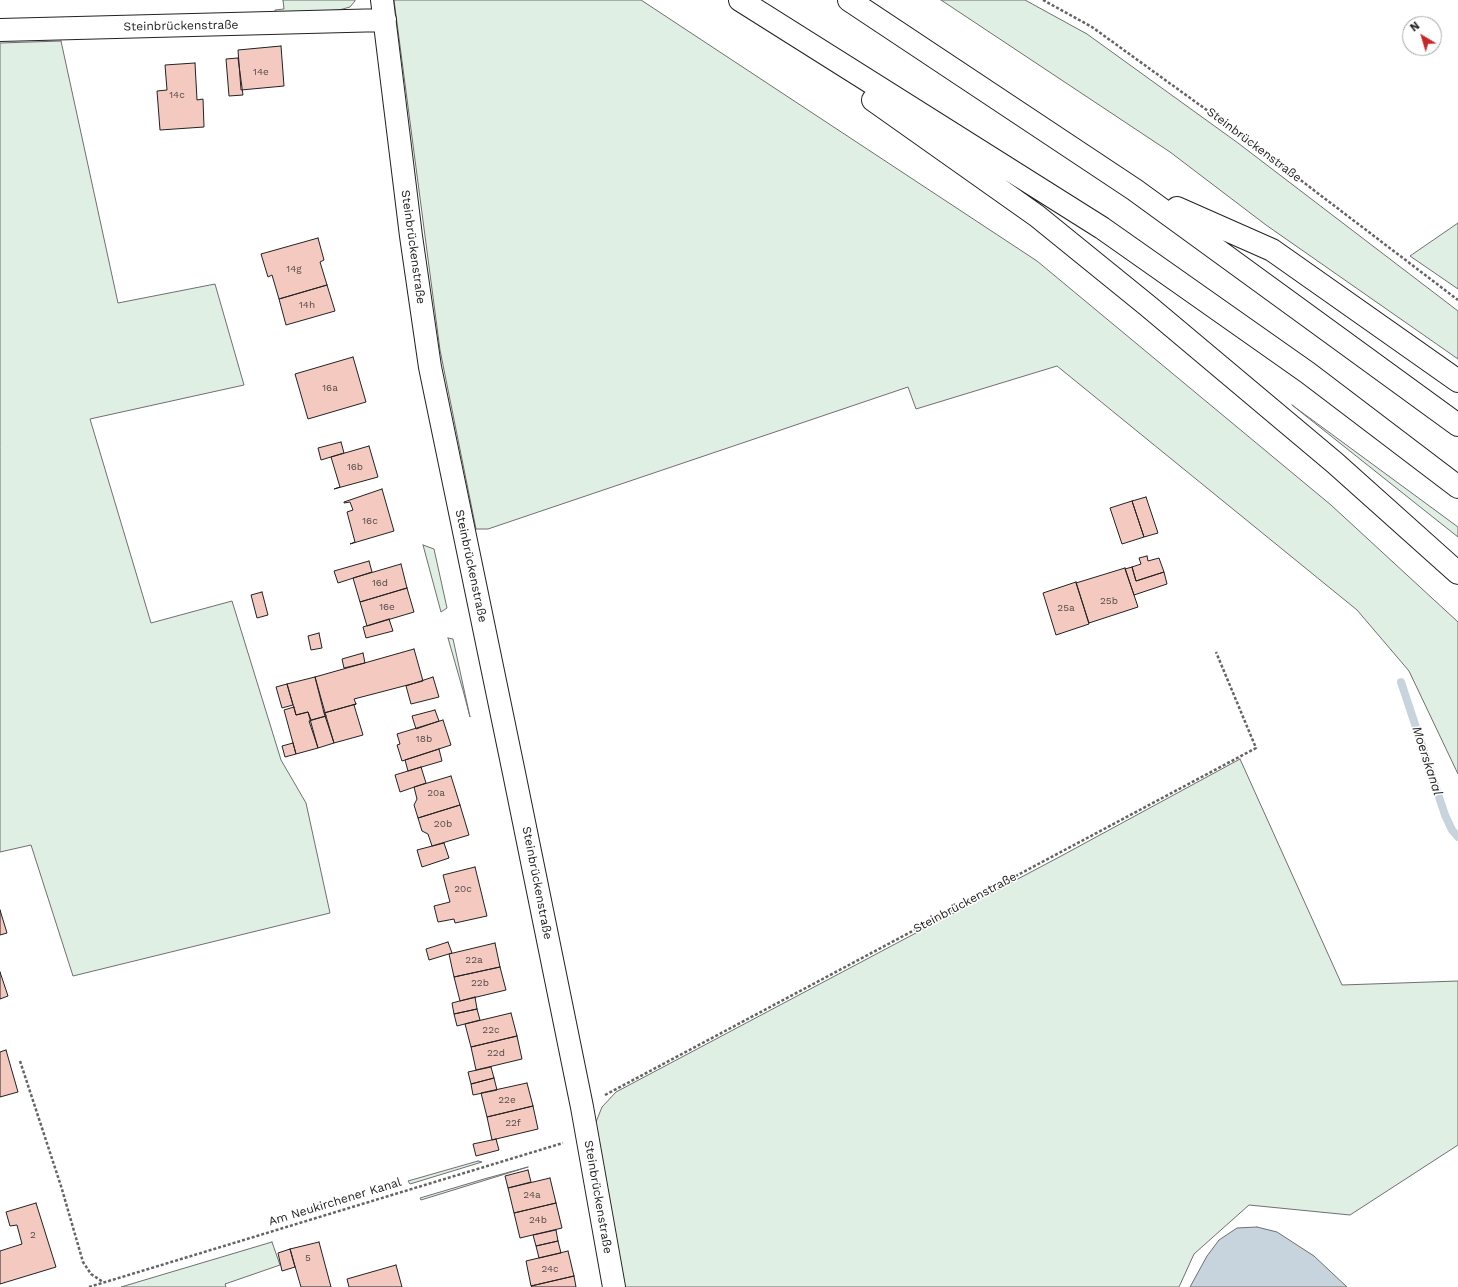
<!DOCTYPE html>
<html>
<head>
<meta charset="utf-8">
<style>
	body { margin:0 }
	#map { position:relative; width:1458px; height:1287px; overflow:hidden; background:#fff; font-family:"Work Sans",sans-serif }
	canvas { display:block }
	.north { position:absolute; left:1402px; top:16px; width:40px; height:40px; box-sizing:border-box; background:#fff; border:1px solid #a7a7a7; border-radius:50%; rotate:322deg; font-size:11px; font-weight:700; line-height:16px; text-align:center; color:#222 }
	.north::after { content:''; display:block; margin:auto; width:14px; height:18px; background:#c62828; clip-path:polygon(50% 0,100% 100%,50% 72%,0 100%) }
</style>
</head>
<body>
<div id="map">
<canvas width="1458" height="1287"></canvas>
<div class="north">N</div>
</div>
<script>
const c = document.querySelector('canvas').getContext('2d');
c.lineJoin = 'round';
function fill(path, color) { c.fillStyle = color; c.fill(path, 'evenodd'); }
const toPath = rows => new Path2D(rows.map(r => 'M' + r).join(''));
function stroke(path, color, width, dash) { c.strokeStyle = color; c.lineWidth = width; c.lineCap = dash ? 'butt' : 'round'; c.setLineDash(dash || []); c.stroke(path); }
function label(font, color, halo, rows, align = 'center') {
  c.font = font + ' "Work Sans",sans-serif'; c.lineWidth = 3; c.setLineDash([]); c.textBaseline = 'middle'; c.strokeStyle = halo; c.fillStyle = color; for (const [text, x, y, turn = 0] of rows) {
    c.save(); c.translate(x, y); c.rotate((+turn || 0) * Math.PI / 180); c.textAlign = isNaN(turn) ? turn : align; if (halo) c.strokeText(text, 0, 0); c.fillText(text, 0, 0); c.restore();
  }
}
const green = toPath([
	[283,0,355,0,355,1,350,7,339,10,275,14,275,10,284,9,283,0],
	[394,0,641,0,1037,261,1331,505,1458,622,1458,774,1409,671,1357,610,1057,366,916,409,908,387,488,529,476,529,440,350,394,0],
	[941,0,1025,0,1087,34,1238,143,1458,311,1458,359,1266,225,1170,152,941,0],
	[61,41,118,303,215,284,244,385,90,419,151,623,232,601,281,760,306,803,330,913,73,976,31,845,0,852,0,43,61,41],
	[1458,223,1458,289,1410,256,1458,223],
	[1292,405,1458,527,1458,537,1429,514,1292,405],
	[423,545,434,549,447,608,441,612,423,545],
	[448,638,453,639,470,717,464,694,448,638],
	[1240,759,1342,985,1458,981,1458,1145,1350,1215,1249,1205,1194,1254,1179,1287,625,1287,594,1127,602,1107,616,1092,1063,855,1240,759],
	[478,1161,482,1162,410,1184,408,1181,478,1161],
	[528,1167,421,1200,420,1198,484,1179,528,1167],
	[272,1242,280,1265,225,1284,226,1287,121,1287,272,1242]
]);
fill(green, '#e0efe3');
stroke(green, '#6f6f6f', 1);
const water = toPath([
	[1257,1227,1277,1232,1314,1256,1347,1287,1190,1287,1207,1256,1219,1240,1237,1228,1257,1227]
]);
fill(water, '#c7d3dd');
stroke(water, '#6f6f6f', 1);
stroke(toPath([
	[1401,682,1445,815,1452,830,1458,837]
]), '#c7d3dd', 8);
const building = toPath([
	[281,46,284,86,241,90,238,50,281,46],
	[238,58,243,95,229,96,226,59,238,58],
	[195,63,197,100,203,99,204,127,160,130,157,91,167,90,165,65,195,63],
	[318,238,324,260,320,262,327,285,279,299,272,275,268,277,261,254,318,238],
	[327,285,335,311,286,325,279,299,327,285],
	[353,357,366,402,308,419,295,374,353,357],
	[341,442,344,453,321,460,318,448,341,442],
	[369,446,378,477,334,489,340,487,331,457,369,446],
	[382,489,394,531,350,544,355,542,347,512,353,510,350,502,344,503,344,502,382,489],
	[1146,497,1158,533,1144,537,1132,501,1146,497],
	[1132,501,1144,537,1122,544,1110,508,1132,501],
	[1147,556,1148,561,1159,558,1164,572,1136,581,1132,567,1141,564,1139,558,1147,556],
	[369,561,372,572,338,583,334,571,369,561],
	[401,564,407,588,360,602,353,578,401,564],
	[1132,567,1136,581,1164,572,1167,584,1134,595,1125,569,1132,567],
	[1125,568,1138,607,1089,623,1076,583,1125,568],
	[1076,582,1089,624,1056,635,1043,593,1076,582],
	[407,588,414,612,367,626,360,602,407,588],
	[262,592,268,615,257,618,251,595,262,592],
	[389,619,393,631,366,638,363,627,389,619],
	[319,633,322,648,311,650,308,636,319,633],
	[414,649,423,681,354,699,356,704,324,713,315,677,414,649],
	[363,653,365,663,344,668,342,659,363,653],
	[315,677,326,716,311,720,308,712,296,715,287,684,315,677],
	[433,677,439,697,411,704,406,686,433,677],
	[287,684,293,705,282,708,276,687,287,684],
	[356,704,354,705,363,735,334,743,324,713,356,704],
	[294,707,296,715,308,712,318,748,296,754,284,710,294,707],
	[435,710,439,721,416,729,412,716,435,710],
	[326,716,334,743,318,748,309,721,326,716],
	[443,720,451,745,402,761,397,745,400,744,397,734,443,720],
	[293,743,296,754,285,757,282,746,293,743],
	[439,749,442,761,408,771,405,760,439,749],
	[421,767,426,783,400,792,395,775,421,767],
	[451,776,460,805,418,818,414,805,417,799,414,787,451,776],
	[460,805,469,835,432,846,428,834,422,831,418,818,460,805],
	[444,843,449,858,422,867,417,850,444,843],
	[475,867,487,916,455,923,454,919,438,922,434,906,450,902,443,875,475,867],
	[0,910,7,933,0,935,0,910],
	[448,942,452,953,429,960,426,949,448,942],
	[495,943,500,967,454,977,449,954,495,943],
	[500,967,506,990,460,1001,454,977,500,967],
	[0,972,8,996,0,999,0,972],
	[475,997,477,1009,454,1014,452,1003,475,997],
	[477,1009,480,1020,457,1026,454,1014,477,1009],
	[511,1013,517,1036,471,1047,465,1024,511,1013],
	[517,1036,522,1059,476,1070,471,1047,517,1036],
	[6,1050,18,1092,0,1097,0,1052,6,1050],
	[491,1067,494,1078,471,1084,468,1072,491,1067],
	[494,1078,497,1090,473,1095,471,1084,494,1078],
	[527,1083,533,1106,487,1117,481,1093,527,1083],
	[533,1106,538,1129,492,1140,487,1117,533,1106],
	[496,1139,499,1150,476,1156,473,1144,496,1139],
	[528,1170,531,1182,508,1188,505,1176,528,1170],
	[550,1178,556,1203,514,1213,508,1188,550,1178],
	[36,1203,56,1267,0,1284,0,1251,22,1244,17,1225,10,1226,6,1212,36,1203],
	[556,1203,562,1228,520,1238,514,1213,556,1203],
	[556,1230,558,1241,536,1246,533,1235,556,1230],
	[558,1241,561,1253,539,1258,536,1246,558,1241],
	[319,1242,331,1287,301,1287,290,1249,319,1242],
	[290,1249,295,1267,282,1271,278,1253,290,1249],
	[568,1251,574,1276,531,1286,526,1261,568,1251],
	[396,1265,402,1287,349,1287,347,1279,396,1265],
	[574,1276,576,1287,532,1287,531,1286,574,1276]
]);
fill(building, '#f3c9c0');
stroke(building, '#222', 1);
const minor = toPath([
	[382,0,411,236,430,367,514,773,582,1107,614,1287],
	[0,30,385,20]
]);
const motorway = toPath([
	[740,0,1102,228,1308,373,1458,487],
	[849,0,1135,190,1458,425],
	[873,100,1037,216,1148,306,1335,463,1458,573],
	[1177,208,1272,250,1458,381]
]);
stroke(minor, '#222', 24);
stroke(motorway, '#222', 24);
stroke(toPath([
	[1043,0,1092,27,1244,137,1458,300],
	[20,1061,61,1186,83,1262,91,1274,103,1282],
	[605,1095,1256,748,1216,652],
	[89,1287,563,1143]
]), '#646464', 2.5, [3, 2]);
stroke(minor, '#fff', 22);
stroke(motorway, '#fff', 22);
label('10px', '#564c4a', null, [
	["14e",261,72],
	["14c",177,95],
	["14g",294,269],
	["14h",307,305],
	["16a",330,388],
	["16b",355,467],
	["16c",370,521],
	["16d",380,583],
	["25b",1109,601],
	["16e",387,607],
	["25a",1066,608],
	["18b",424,739],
	["20a",436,793],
	["20b",443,824],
	["20c",463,889],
	["22a",474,960],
	["22b",480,983],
	["22c",491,1030],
	["22d",496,1053],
	["22e",507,1100],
	["22f",513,1123],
	["24a",532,1195],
	["24b",538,1220],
	["2",33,1235],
	["5",308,1258],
	["24c",550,1269]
]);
label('12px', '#222', '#fff', [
	["Steinbrückenstraße",181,26,-1],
	["Steinbrückenstraße",1254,145,37],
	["Steinbrückenstraße",413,247,82],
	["Steinbrückenstraße",471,566,78],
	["Steinbrückenstraße",537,883,79],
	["Steinbrückenstraße",965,903,-28],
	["Steinbrückenstraße",598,1197,80],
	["Am Neukirchener Kanal",335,1202,-17]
]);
label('italic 13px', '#222', '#fff', [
	["Moerskanal",1427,761,72]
]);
</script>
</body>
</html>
